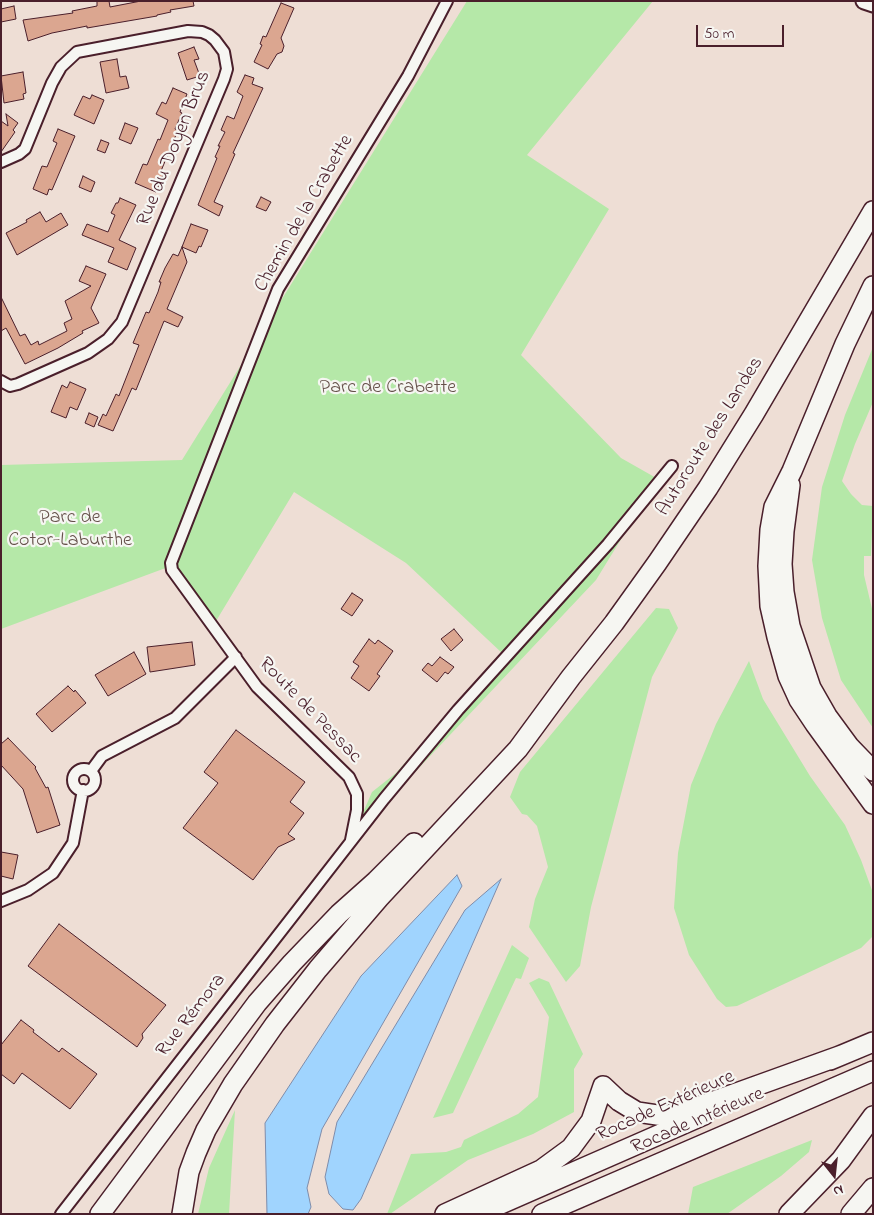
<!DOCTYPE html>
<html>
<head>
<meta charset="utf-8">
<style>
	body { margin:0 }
	#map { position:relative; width:874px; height:1215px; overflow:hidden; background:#eeded5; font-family:"Indie Flower",sans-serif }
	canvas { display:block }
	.frame { position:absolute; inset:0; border:2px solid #4a1f2b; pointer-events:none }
	.north { position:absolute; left:809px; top:1150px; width:50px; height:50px; -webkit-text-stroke:4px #f6f6f2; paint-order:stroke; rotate:164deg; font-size:14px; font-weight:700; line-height:20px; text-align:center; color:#4a1f2b }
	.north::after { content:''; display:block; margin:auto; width:18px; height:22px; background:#4a1f2b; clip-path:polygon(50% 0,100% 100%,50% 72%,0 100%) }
	.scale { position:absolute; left:696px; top:25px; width:88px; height:22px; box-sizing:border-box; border:2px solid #4a1f2b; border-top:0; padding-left:6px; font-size:15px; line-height:18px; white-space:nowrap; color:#4a1f2b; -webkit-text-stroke:4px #f6f6f2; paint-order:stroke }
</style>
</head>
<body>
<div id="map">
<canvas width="874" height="1215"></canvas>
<div class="frame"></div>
<div class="north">N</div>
<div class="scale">50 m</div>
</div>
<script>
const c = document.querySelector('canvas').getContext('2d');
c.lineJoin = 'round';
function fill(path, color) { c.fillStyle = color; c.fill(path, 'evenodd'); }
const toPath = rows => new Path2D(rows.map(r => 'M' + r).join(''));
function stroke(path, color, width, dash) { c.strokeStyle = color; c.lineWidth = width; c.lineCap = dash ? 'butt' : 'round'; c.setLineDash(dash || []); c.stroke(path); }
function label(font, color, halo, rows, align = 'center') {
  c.font = font + ' "Indie Flower",sans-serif'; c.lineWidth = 4.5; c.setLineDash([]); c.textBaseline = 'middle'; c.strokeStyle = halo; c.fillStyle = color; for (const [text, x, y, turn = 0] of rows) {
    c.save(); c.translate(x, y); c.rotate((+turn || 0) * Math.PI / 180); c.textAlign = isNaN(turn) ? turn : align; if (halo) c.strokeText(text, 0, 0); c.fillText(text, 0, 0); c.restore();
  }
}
fill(toPath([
	[467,1,653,1,527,155,609,209,521,355,621,458,658,479,596,580,351,840,372,792,396,773,502,653,406,563,294,492,213,626,171,566,1,629,1,465,182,460],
	[873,347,873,402,855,444,842,481,851,494,862,505,873,506,871,556,864,556,864,575,873,613,873,728,841,680,822,618,812,560,822,487,845,415],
	[656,608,669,609,678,628,652,677,591,907,580,966,566,982,529,927,535,899,548,867,537,826,527,815,522,814,510,797,520,772],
	[749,661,763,699,810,776,845,825,861,860,873,893,873,936,861,948,737,1006,726,1007,717,999,689,955,674,908,678,853,691,785,716,724],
	[512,945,529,958,521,979,516,978,453,1113,433,1118],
	[539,978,549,982,583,1054,574,1069,574,1112,533,1134,468,1160,390,1214,387,1214,411,1154,446,1152,461,1147,464,1140,518,1114,538,1097,549,1017,529,983],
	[235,1110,229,1214,198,1214,209,1168],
	[812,1140,809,1152,781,1176,727,1214,688,1214,693,1187]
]), '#b5e8a8');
const water = toPath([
	[457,875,462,886,322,1129,307,1188,311,1207,308,1214,267,1214,265,1123,361,976,457,875],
	[501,879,361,1199,353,1210,343,1209,329,1194,325,1177,337,1122,465,910,501,879]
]);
fill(water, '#a0d4fe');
stroke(water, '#7e8caa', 1);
const building = toPath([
	[97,1,109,1,110,7,141,1,193,1,194,6,170,10,171,12,157,15,157,16,87,28,87,26,52,33,28,41,23,20,73,13,72,11,97,6,97,1],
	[281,3,294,8,281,38,284,46,282,52,277,54,268,69,254,62,262,45,260,44,263,36,266,37,281,3],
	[14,6,16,19,1,22,1,9,14,6],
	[194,47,199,59,194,60,200,76,187,80,178,53,194,47],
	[117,59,120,77,126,76,129,88,106,93,100,62,117,59],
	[23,72,26,93,23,94,24,99,4,103,1,76,23,72],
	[245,75,254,78,252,84,263,88,233,153,235,154,214,202,223,206,219,216,198,205,217,158,215,157,220,146,218,146,225,132,221,130,227,116,234,119,243,96,237,92,245,75],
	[173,88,187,94,180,112,182,113,175,129,178,130,161,171,164,172,156,192,135,183,143,164,147,165,158,139,160,140,168,120,156,114,162,102,166,104,173,88],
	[92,95,104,100,94,124,74,115,83,96,90,99,92,95],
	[6,114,18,123,13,130,15,132,1,152,1,121,8,126,6,114],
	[125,123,138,128,131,144,119,139,125,123],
	[58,129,75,136,52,190,49,189,47,195,33,189,42,166,47,167,57,143,53,141,58,129],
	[101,140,109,143,105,153,97,150,101,140],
	[83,176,95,182,91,192,79,187,83,176],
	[261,197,271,202,266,211,256,207,261,197],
	[120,198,136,205,119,240,136,248,127,270,108,262,114,248,82,235,87,224,108,232,115,215,111,213,116,203,118,203,120,198],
	[40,212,46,222,61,213,68,225,17,255,6,233,27,222,26,220,40,212],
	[191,224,208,230,201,247,199,246,196,253,182,247,191,224],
	[182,247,187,262,167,309,183,317,178,327,164,321,136,390,132,388,113,431,98,425,103,414,106,416,116,394,119,396,139,345,133,343,146,312,149,313,158,292,161,282,159,282,165,268,173,254,178,256,182,247],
	[86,266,106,274,91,308,99,323,82,331,83,333,58,348,25,364,6,328,1,331,1,297,20,336,25,334,31,345,38,341,39,345,67,331,64,323,72,319,65,301,91,286,79,281,86,266],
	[70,382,86,389,77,410,70,407,66,418,51,412,62,385,67,388,70,382],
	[89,413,98,417,94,427,85,423,89,413],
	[352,593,363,600,352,616,341,609,352,593],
	[454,629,463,640,451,651,441,639,454,629],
	[369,639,375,644,378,640,393,651,377,674,380,676,369,691,351,678,359,666,353,662,369,639],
	[192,642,195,665,150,672,147,647,192,642],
	[134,652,146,674,108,696,95,675,134,652],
	[440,657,454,667,448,674,445,672,437,682,422,670,428,663,432,666,440,657],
	[68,686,74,692,75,690,86,703,52,732,36,714,68,686],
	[236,730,305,782,290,802,304,813,288,834,295,839,278,847,253,880,183,828,218,783,204,772,236,730],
	[8,738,36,767,35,768,46,788,48,787,60,825,37,833,23,789,1,765,1,744,8,738],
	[1,852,18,855,13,879,1,876,1,852],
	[59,924,166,1005,142,1034,143,1038,137,1047,28,966,59,924],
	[21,1020,34,1030,33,1032,59,1052,62,1048,97,1074,70,1109,22,1073,14,1084,1,1074,1,1045,21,1020]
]);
fill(building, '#dba690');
stroke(building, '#4a1f2b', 1);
const street = toPath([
	[1,162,19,154,25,149,52,83,61,67,77,52,188,31,202,32,209,35,215,40,224,52,227,69,224,79,122,322,108,339,88,353,18,384,10,386,1,381],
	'73 780a11 11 0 1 1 22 0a11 11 0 1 1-22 0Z',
	[91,771,102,756,175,718,236,657],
	[351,840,357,810,357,794,349,777,257,687,172,570,171,563,278,289,408,76,447,1],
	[1,901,28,890,53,873,73,843,83,790],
	[61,1214,384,799,458,710,608,544,672,466]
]);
const secondary = toPath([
	[864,1,873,4]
]);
const highway = toPath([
	[873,286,845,344,792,471,774,507,770,530,768,566,770,606,777,637,788,676,799,700,815,724,873,804],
	[790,485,784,531,782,564,784,592,790,626,811,688,827,716,849,746,873,771],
	[830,1060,873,1042],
	[100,1214,257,1003,292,963,339,914,376,881,414,843],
	[182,1214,189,1172,196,1153,206,1130,233,1084,275,1024,318,969,379,898,518,749,571,677,614,623,657,563,708,488,754,414,873,211],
	[445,1214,541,1170,571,1148,591,1121,603,1086,619,1101,637,1112,664,1116,692,1109,842,1055],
	[478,1214,704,1115],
	[542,1214,873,1071],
	[789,1214,841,1160,873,1116],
	[851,1214,873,1188]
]);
stroke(street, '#4a1f2b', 14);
stroke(secondary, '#4a1f2b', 19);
stroke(highway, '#4a1f2b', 22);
stroke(street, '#f6f6f2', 10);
stroke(secondary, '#f6f6f2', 15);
stroke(highway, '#f6f6f2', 19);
label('20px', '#4a1f2b', '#f6f6f2', [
	["Rue du Doyen Brus",175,149,-68],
	["Chemin de la Crabette",305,214,-60],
	["Autoroute des Landes",711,437,-58],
	["Route de Pessac",309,711,46],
	["Rue Rémora",192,1016,-52],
	["Rocade Extérieure",666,1107,-24],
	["Rocade Intérieure",698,1122,-23]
]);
label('20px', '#65514a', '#f6f6f2', [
	["Parc de Crabette",388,389],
	["Parc de",70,519],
	["Cotor-Laburthe",70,542]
]);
</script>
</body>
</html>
